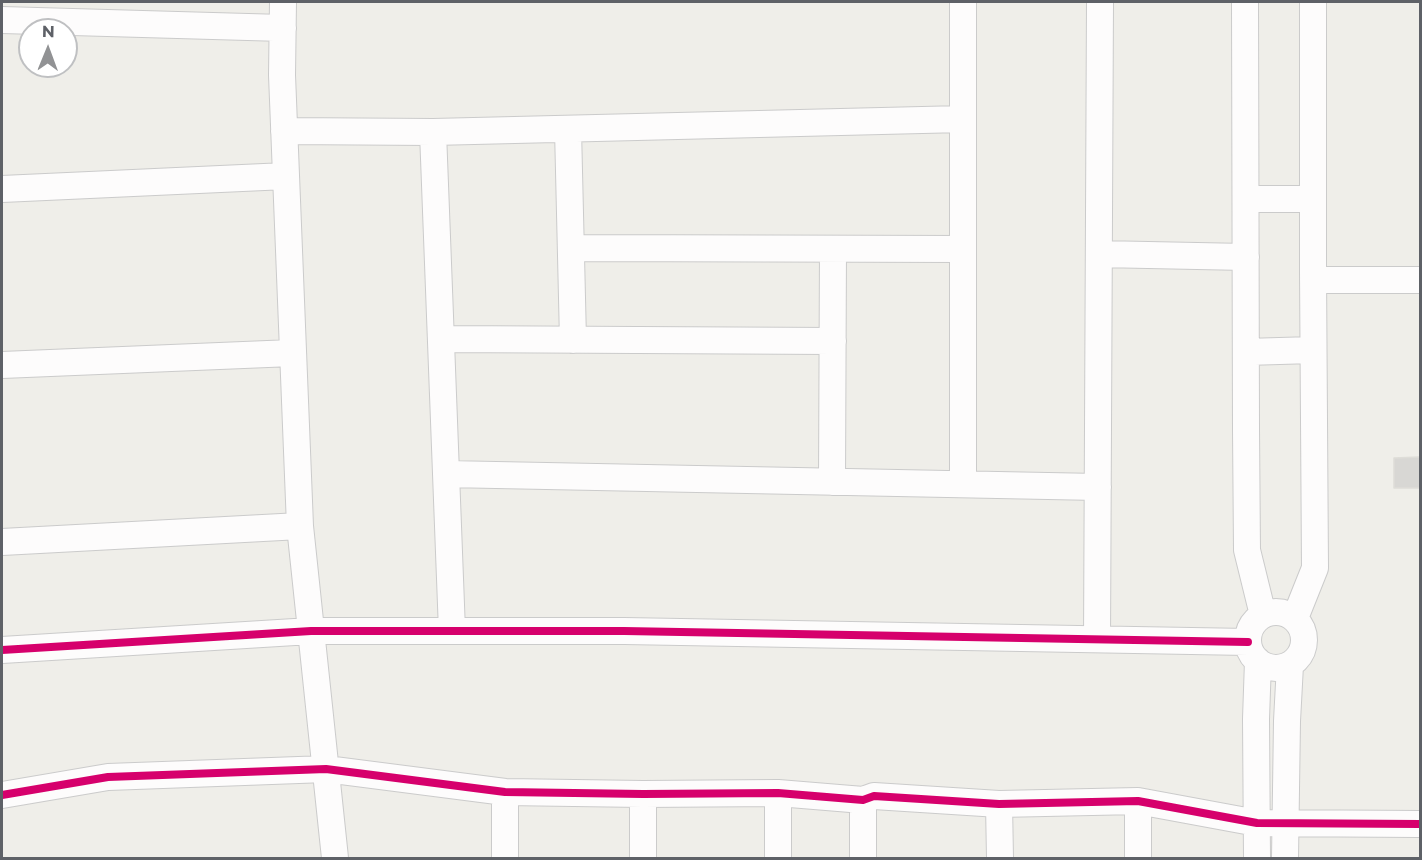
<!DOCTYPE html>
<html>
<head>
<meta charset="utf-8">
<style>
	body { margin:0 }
	#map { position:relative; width:1422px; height:860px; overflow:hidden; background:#efeee9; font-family:Montserrat,sans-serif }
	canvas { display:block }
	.frame { position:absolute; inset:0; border:3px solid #5e6167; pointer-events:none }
	.north { position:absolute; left:18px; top:18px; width:60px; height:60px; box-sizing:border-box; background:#fff; border:2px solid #bfc0c2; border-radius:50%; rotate:1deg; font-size:16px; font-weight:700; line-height:24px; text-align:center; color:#5e6167 }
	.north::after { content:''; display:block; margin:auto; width:21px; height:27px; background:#919294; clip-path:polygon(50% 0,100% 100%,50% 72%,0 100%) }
</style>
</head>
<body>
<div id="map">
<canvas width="1422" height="860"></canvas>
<div class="frame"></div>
<div class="north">N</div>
</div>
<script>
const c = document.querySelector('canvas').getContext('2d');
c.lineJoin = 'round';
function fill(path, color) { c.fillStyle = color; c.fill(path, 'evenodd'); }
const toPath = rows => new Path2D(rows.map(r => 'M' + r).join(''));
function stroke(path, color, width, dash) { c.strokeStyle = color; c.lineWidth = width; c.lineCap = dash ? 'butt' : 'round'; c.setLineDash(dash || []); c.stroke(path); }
const building = toPath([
	[1420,457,1420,488,1394,488,1394,458,1420,457]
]);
fill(building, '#d8d7d4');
stroke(building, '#deddd8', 1.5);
const minor = toPath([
	[283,2,282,75,300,526,335,858],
	[1245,2,1246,430,1247,550,1263,615],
	[2,20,283,28],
	[568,129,573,340],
	[284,131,433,132,963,119],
	[433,132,452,631],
	[2,189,286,176],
	[1246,199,1313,199],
	[572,248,963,249],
	[1099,254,1246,257],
	[1313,280,1420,280],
	[441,339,833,341],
	[1246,352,1313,350],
	[2,365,292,353],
	[446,474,1098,487],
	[832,482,833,249],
	[963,484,963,2],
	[2,542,300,526],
	'1248 640a28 28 0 1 1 56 0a28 28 0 1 1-56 0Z',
	[1295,618,1315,568,1313,272,1313,2],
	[1097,639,1100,2],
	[2,650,311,631,624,631,1248,642],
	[778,793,778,858],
	[643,794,643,858],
	[2,795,108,777,326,769,505,792,643,794,778,793,863,800,874,796,999,804,1138,801,1257,823,1420,824],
	[863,800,863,858],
	[999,804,1000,858],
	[505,858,505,792],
	[1138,858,1138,801],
	[1257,858,1256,719,1258,661],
	[1285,858,1287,721,1290,665]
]);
stroke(minor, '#cbcbcb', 28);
stroke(minor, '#fdfcfc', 26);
stroke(toPath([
	[2,650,311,631,624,631,1248,642],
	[2,795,108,777,326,769,505,792,643,794,778,793,863,800,874,796,999,804,1138,801,1257,823,1420,824]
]), '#d6006c', 8);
</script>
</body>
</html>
